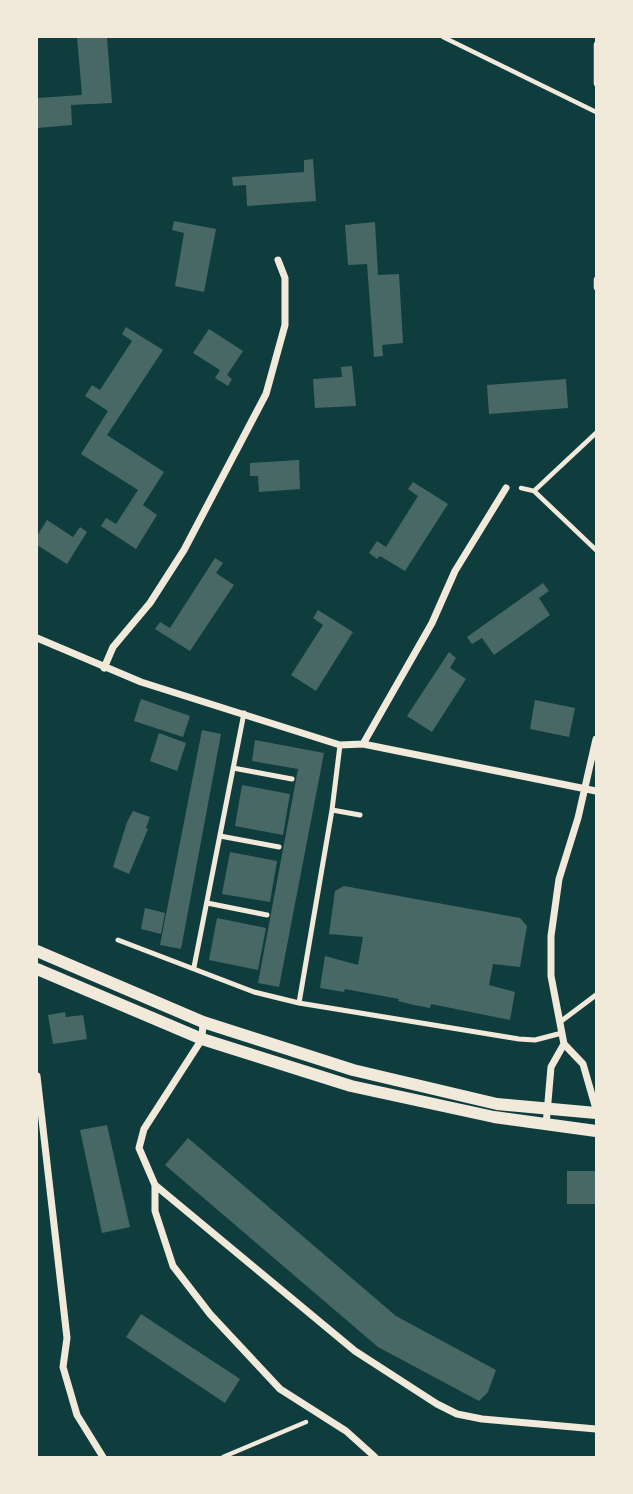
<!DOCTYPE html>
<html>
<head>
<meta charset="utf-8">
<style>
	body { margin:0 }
	#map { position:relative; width:633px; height:1494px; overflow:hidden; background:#0f3d3e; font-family:"Fira Sans Condensed",sans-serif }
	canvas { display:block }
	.frame { position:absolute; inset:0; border:38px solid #f1e9da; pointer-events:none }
</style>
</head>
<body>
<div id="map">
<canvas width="633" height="1494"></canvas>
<div class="frame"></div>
</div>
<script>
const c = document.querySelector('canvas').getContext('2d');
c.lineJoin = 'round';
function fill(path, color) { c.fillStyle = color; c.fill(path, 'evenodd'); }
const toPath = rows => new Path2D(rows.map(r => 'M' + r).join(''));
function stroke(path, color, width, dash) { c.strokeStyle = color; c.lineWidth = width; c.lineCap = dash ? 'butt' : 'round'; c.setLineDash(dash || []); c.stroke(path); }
fill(toPath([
	[77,37,107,37,112,103,71,105,72,125,37,128,37,98,82,95],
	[313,159,316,201,247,206,246,185,233,186,232,177,304,172,304,160],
	[174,221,216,229,204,292,175,286,184,233,172,230],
	[375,222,378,275,399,274,403,343,382,345,383,356,374,357,367,264,348,265,345,225],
	[126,327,163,350,107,435,164,472,143,505,157,515,136,549,101,526,106,518,116,524,138,490,81,454,108,411,85,396,92,385,100,390,132,341,122,334],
	[209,329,243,351,227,375,232,379,228,386,215,378,220,370,193,353],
	[352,366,356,406,315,408,313,379,342,377,341,367],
	[566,379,568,408,489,414,487,385],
	[299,460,300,489,259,492,258,476,250,476,250,463],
	[413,482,448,504,405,571,380,556,377,559,369,553,377,541,386,547,418,496,408,489],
	[47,520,73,537,80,527,87,532,67,564,37,545,37,536],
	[215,558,223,563,216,573,234,585,190,651,155,629,160,622,170,628],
	[543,583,549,591,539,598,550,615,494,655,482,638,472,644,467,637],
	[318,610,353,632,316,691,291,675,323,625,313,618],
	[449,652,456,658,450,668,466,679,432,732,407,716],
	[141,699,190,716,183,737,134,721],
	[535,700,575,708,569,737,530,729],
	[202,730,221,734,181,949,160,945],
	[159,733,186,743,177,771,150,761],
	[255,740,324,753,279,987,258,983,298,769,252,761],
	[242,785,290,794,283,835,235,826],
	[133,811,150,817,146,828,148,829,129,874,113,867,127,822],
	[230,852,277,861,270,902,222,894],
	[344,886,520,918,527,926,520,967,493,964,489,985,515,992,510,1020,431,1004,430,1008,414,1005,398,1001,399,999,345,989,344,992,320,988,325,956,358,965,363,937,329,934,335,891],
	[145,908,165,913,161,934,141,929],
	[217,918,266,928,258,970,209,960],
	[65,1012,66,1017,83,1015,87,1039,53,1044,48,1015],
	[107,1125,130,1227,102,1233,80,1130],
	[188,1138,396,1316,496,1370,488,1392,479,1401,378,1347,165,1165],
	[567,1171,596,1171,596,1204,567,1204],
	[141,1314,240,1379,225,1403,126,1337]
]), '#486865');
stroke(toPath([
	[443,37,596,112],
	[596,44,596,84],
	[596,279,596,288],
	[521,488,534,491,596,433],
	[534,491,596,550],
	[223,1457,306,1422]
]), '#f1e9da', 4.5);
stroke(toPath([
	[233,768,292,779],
	[332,810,360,815],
	[220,836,279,847],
	[207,903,267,915],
	[118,940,254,992,299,1003,519,1039,535,1040,562,1033],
	[194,967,244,713],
	[299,1003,332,810,340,745],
	[560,1022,596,995]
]), '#f1e9da', 5);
stroke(toPath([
	[37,638,141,682,340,745,363,744,596,791],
	[104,668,113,647,150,603,184,550,266,394,285,325,285,278,278,260],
	[596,739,578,818,559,879,551,936,551,976,564,1044,583,1064,596,1109],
	[363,744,432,623,455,571,506,488],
	[203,1022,202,1039,144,1129,139,1148,155,1185,355,1351,437,1404,457,1414,482,1419,596,1429],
	[37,1076,67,1338,63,1367,77,1415,103,1457],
	[546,1125,551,1067,564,1044],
	[155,1186,155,1211,173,1266,210,1314,280,1389,346,1431,375,1457]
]), '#f1e9da', 7);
stroke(toPath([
	[37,951,203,1022,353,1070,497,1104,596,1113],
	[37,969,202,1039,351,1086,494,1117,596,1131]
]), '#f1e9da', 12);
</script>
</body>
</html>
